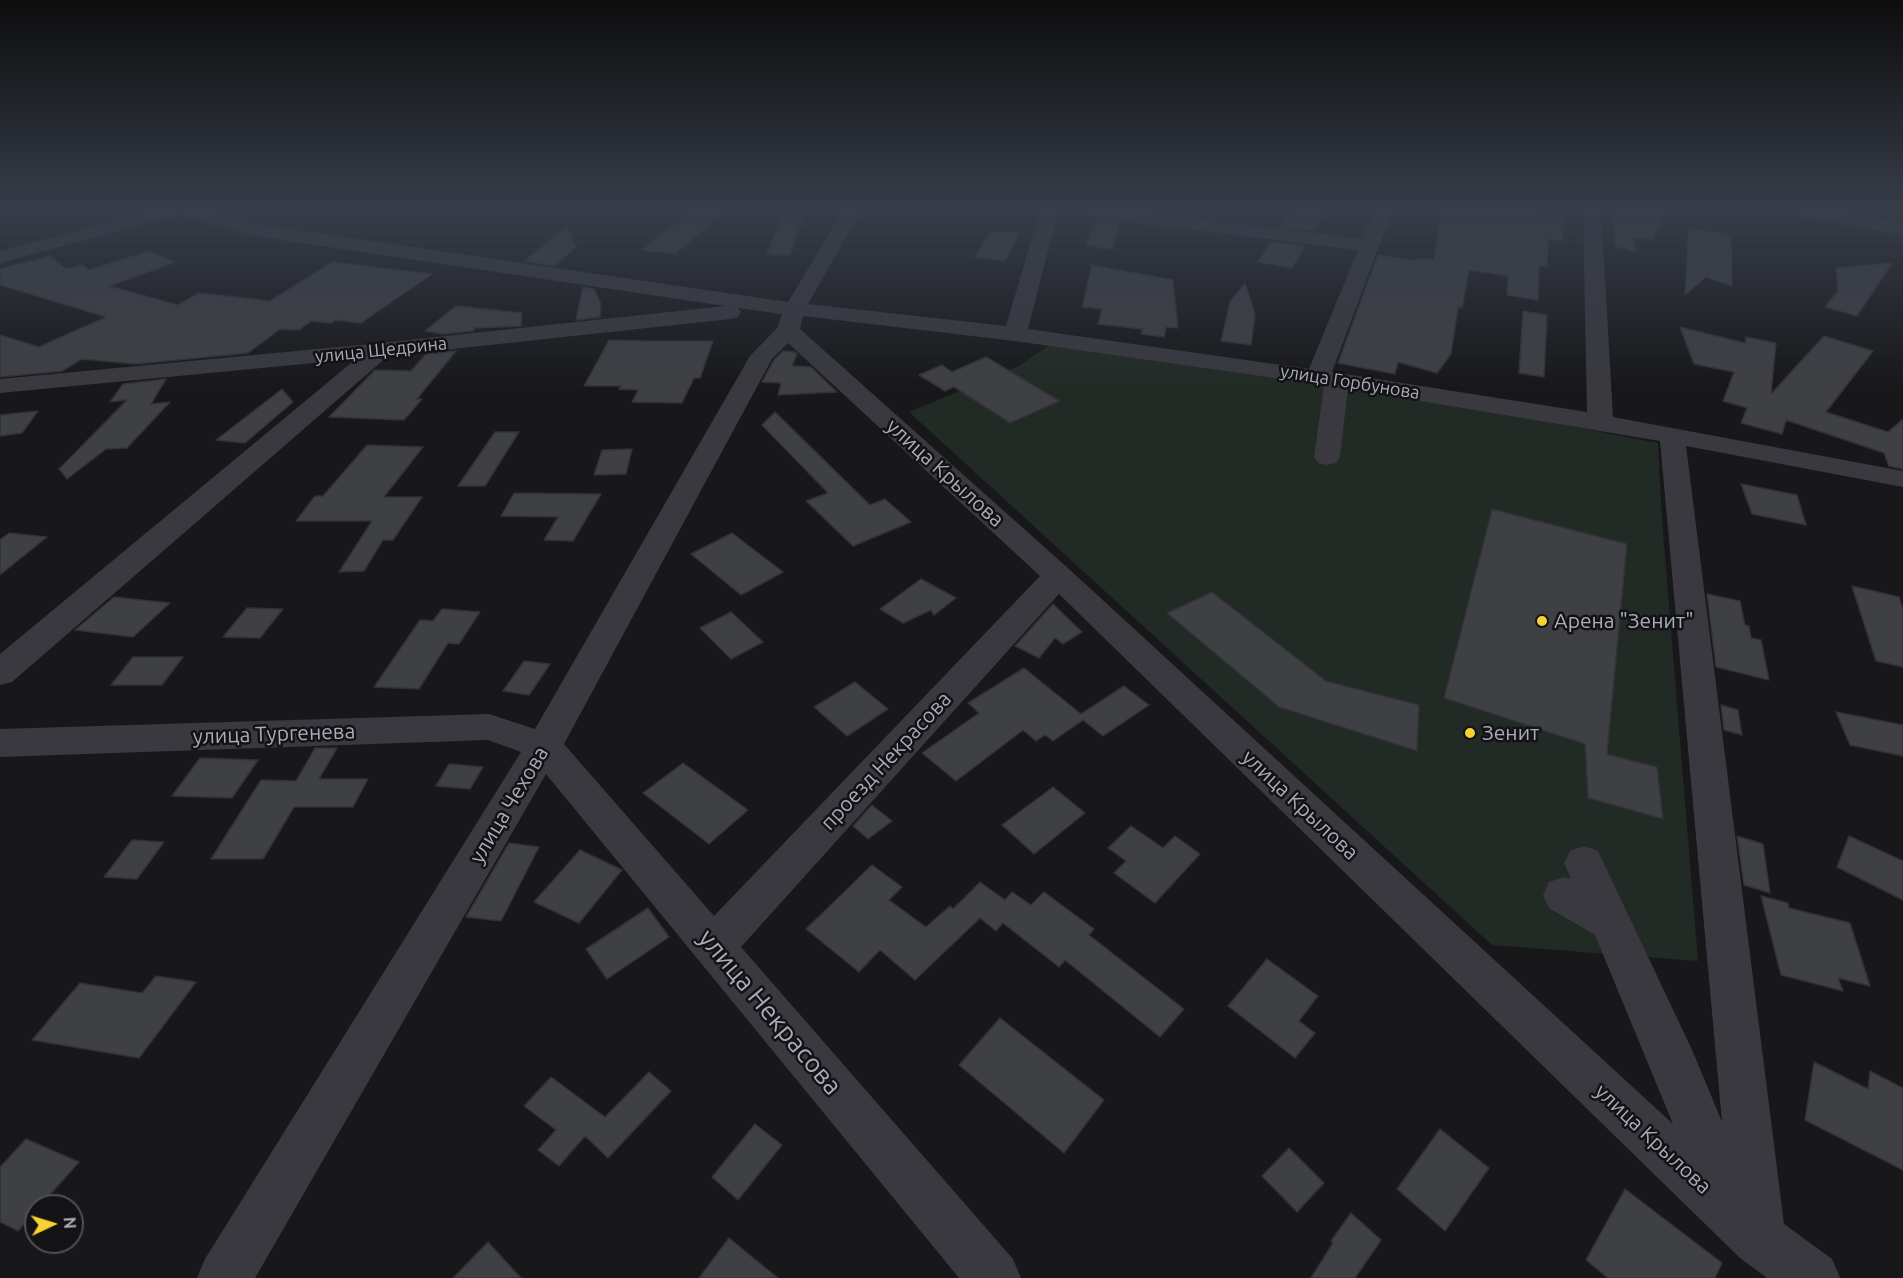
<!DOCTYPE html>
<html>
<head>
<meta charset="utf-8">
<style>
	body { margin:0 }
	#map { position:relative; width:1903px; height:1278px; overflow:hidden; background:#18181a; font-family:Ubuntu,sans-serif }
	canvas { display:block }
	.north { position:absolute; left:24px; top:1194px; width:60px; height:60px; box-sizing:border-box; background:#131315; border:2px solid #4f5057; border-radius:50%; rotate:86deg; font-size:16px; font-weight:700; line-height:24px; text-align:center; color:#aaacba }
	.north::after { content:''; display:block; margin:auto; width:21px; height:27px; background:#f7d233; clip-path:polygon(50% 0,100% 100%,50% 72%,0 100%) }
</style>
</head>
<body>
<div id="map">
<canvas width="1903" height="1278"></canvas>
<div class="north">N</div>
</div>
<script>
const c = document.querySelector('canvas').getContext('2d');
c.lineJoin = 'round';
function fill(path, color) { c.fillStyle = color; c.fill(path, 'evenodd'); }
const toPath = rows => new Path2D(rows.map(r => 'M' + r).join(''));
function stroke(path, color, width, dash) { c.strokeStyle = color; c.lineWidth = width; c.lineCap = dash ? 'butt' : 'round'; c.setLineDash(dash || []); c.stroke(path); }
function label(font, color, halo, rows, align = 'center') {
  c.font = font + ' Ubuntu,sans-serif'; c.lineWidth = 5; c.setLineDash([]); c.textBaseline = 'middle'; c.strokeStyle = halo; c.fillStyle = color; for (const [text, x, y, turn = 0] of rows) {
    c.save(); c.translate(x, y); c.rotate((+turn || 0) * Math.PI / 180); c.textAlign = isNaN(turn) ? turn : align; if (halo) c.strokeText(text, 0, 0); c.fillText(text, 0, 0); c.restore();
  }
}
fill(toPath([
	[1050,345,1377,389,1658,443,1662,520,1698,961,1492,945,909,412,1017,367]
]), '#212a24');
const building = toPath([
	[691,211,725,211,675,254,641,250,691,211],
	[1296,211,1326,211,1314,231,1281,227,1287,218,1294,219,1296,211],
	[1442,211,1520,211,1565,218,1562,241,1548,238,1547,267,1539,265,1538,300,1507,295,1508,276,1469,270,1462,308,1458,307,1451,354,1437,373,1398,362,1395,374,1338,363,1378,255,1416,261,1417,258,1434,260,1442,211],
	[1612,211,1666,211,1653,239,1634,238,1636,252,1615,246,1612,211],
	[782,215,803,216,790,255,767,255,782,215],
	[1095,220,1120,223,1112,249,1086,245,1095,220],
	[567,226,576,247,555,266,524,261,567,226],
	[1689,228,1731,235,1732,286,1706,277,1685,295,1689,228],
	[990,232,1020,233,1005,261,975,257,990,232],
	[1271,242,1305,246,1292,268,1258,262,1271,242],
	[149,251,176,262,109,286,178,305,199,293,270,301,332,262,432,274,361,323,336,320,332,323,311,321,299,330,280,329,248,353,136,364,82,359,62,371,0,377,0,335,39,347,106,317,0,285,0,269,50,256,66,269,83,265,89,270,149,251],
	[1892,263,1857,316,1825,307,1838,291,1836,268,1892,263],
	[1092,265,1173,280,1178,328,1166,327,1164,337,1141,334,1143,329,1098,324,1102,309,1082,307,1092,265],
	[1245,283,1255,314,1251,345,1221,341,1230,302,1245,283],
	[583,287,594,289,601,304,600,317,576,320,583,287],
	[456,306,522,313,521,326,475,328,473,331,443,334,425,331,456,306],
	[1523,311,1547,315,1544,377,1519,373,1523,311],
	[1680,327,1745,343,1746,337,1776,343,1771,394,1824,336,1873,351,1826,412,1888,432,1903,419,1903,469,1889,466,1884,453,1786,420,1782,434,1741,423,1747,408,1723,401,1734,372,1694,364,1680,327],
	[609,340,648,341,713,341,700,378,694,378,682,403,632,402,638,390,619,389,621,386,584,386,609,340],
	[456,351,417,399,422,399,404,420,329,417,375,370,411,371,426,354,456,351],
	[783,351,795,352,797,354,792,366,811,367,837,392,778,395,781,383,762,382,774,360,783,351],
	[986,357,1060,401,1010,423,954,387,945,391,919,375,942,365,952,372,986,357],
	[166,379,151,404,170,402,127,448,106,449,67,479,59,469,127,400,110,402,123,384,166,379],
	[282,389,293,402,245,443,216,440,282,389],
	[38,411,22,433,0,436,0,415,38,411],
	[775,412,870,505,885,499,911,522,853,546,806,501,828,493,762,425,775,412],
	[495,432,519,432,485,486,458,486,495,432],
	[367,445,423,447,384,497,422,497,393,540,383,540,364,571,339,572,372,521,296,521,315,496,323,496,367,445],
	[632,449,626,474,594,475,602,450,632,449],
	[1741,484,1797,495,1806,525,1752,514,1741,484],
	[514,493,601,494,573,541,544,540,558,517,501,516,514,493],
	[1492,509,1627,544,1607,754,1657,767,1663,819,1588,798,1585,744,1444,698,1492,509],
	[9,533,47,537,0,575,0,540,9,533],
	[732,533,783,572,741,595,691,554,732,533],
	[921,579,956,598,934,615,931,610,903,623,880,609,921,579],
	[1852,586,1899,597,1903,610,1903,667,1876,661,1852,586],
	[1212,592,1326,681,1419,705,1417,751,1279,707,1167,613,1212,592],
	[1707,594,1740,601,1745,625,1749,626,1751,638,1761,640,1769,680,1716,667,1707,594],
	[114,597,170,603,133,637,75,630,114,597],
	[1053,604,1082,632,1063,644,1055,638,1039,658,1015,646,1053,604],
	[247,608,283,609,260,638,223,637,247,608],
	[442,609,480,612,459,644,448,643,419,689,374,687,420,620,433,621,442,609],
	[731,612,763,642,731,659,700,628,731,612],
	[133,657,183,657,162,685,111,685,133,657],
	[524,661,550,664,529,695,503,691,524,661],
	[1024,668,1081,714,1124,686,1149,705,1103,736,1083,720,1053,741,1045,735,1036,741,1023,730,956,781,922,753,979,713,968,703,1024,668],
	[855,682,888,709,847,736,814,707,855,682],
	[1721,705,1738,710,1742,735,1724,730,1721,705],
	[1836,712,1903,725,1903,756,1850,745,1836,712],
	[315,748,337,748,319,779,368,779,353,807,294,807,263,859,211,859,261,780,296,781,315,748],
	[200,758,258,760,232,798,172,796,200,758],
	[683,763,748,810,709,844,643,793,683,763],
	[449,764,483,767,470,789,436,786,449,764],
	[1053,787,1085,813,1034,854,1002,825,1053,787],
	[872,805,892,821,868,839,853,826,872,805],
	[1131,826,1163,848,1175,836,1200,854,1155,903,1114,873,1126,861,1108,848,1131,826],
	[1737,836,1763,844,1770,893,1744,885,1737,836],
	[1849,836,1903,861,1903,900,1837,867,1849,836],
	[132,840,164,842,137,879,104,877,132,840],
	[509,843,539,847,501,921,466,917,509,843],
	[580,850,622,870,579,923,534,902,580,850],
	[872,865,902,887,889,900,926,927,950,906,953,909,980,882,1005,900,1012,892,1031,905,1044,892,1094,929,1089,935,1184,1009,1160,1037,1065,960,1059,967,1003,923,996,931,980,918,915,980,880,950,859,972,806,929,872,865],
	[1761,896,1788,903,1789,908,1850,923,1870,986,1838,978,1843,991,1781,975,1761,896],
	[648,908,669,937,607,979,586,949,648,908],
	[1267,959,1318,996,1299,1021,1315,1033,1295,1058,1228,1006,1267,959],
	[156,976,196,982,139,1058,32,1040,80,983,142,993,156,976],
	[1000,1018,1104,1100,1064,1153,959,1065,1000,1018],
	[1814,1062,1868,1089,1870,1071,1903,1088,1903,1170,1805,1120,1814,1062],
	[649,1072,671,1091,608,1158,585,1136,559,1166,538,1150,556,1130,524,1106,551,1077,605,1117,649,1072],
	[755,1124,782,1145,738,1200,712,1177,755,1124],
	[1440,1129,1489,1168,1445,1231,1397,1189,1440,1129],
	[26,1139,79,1162,40,1206,36,1206,36,1210,18,1231,0,1222,0,1167,26,1139],
	[1289,1148,1324,1183,1297,1212,1262,1176,1289,1148],
	[1625,1189,1722,1263,1715,1278,1608,1278,1586,1260,1625,1189],
	[1351,1213,1381,1240,1355,1278,1311,1278,1333,1243,1331,1241,1351,1213],
	[729,1238,778,1278,699,1278,729,1238],
	[488,1242,521,1278,453,1278,488,1242]
]);
fill(building, '#3f4044');
stroke(building, '#323236', 1.5);
fill(toPath([
	[152,211,207,211,256,224,788,302,843,211,861,211,808,304,1006,326,1040,211,1058,211,1028,329,1309,369,1358,250,1089,217,1082,215,1080,211,1133,211,1362,239,1374,211,1392,211,1332,372,1587,412,1583,211,1601,211,1613,417,1903,471,1903,487,1686,446,1784,1224,1832,1259,1840,1278,1767,1278,1740,1258,1059,594,741,947,1013,1259,1021,1278,959,1278,546,774,255,1278,197,1278,205,1259,521,752,488,740,0,757,0,729,489,714,535,729,750,356,777,328,782,314,738,308,741,312,738,317,730,319,388,356,12,682,0,685,0,654,356,359,0,393,0,379,381,343,725,306,255,236,180,214,0,263,0,251,152,211],
	[803,316,1015,341,1324,385,1314,457,1318,463,1327,465,1336,463,1340,457,1348,389,1660,441,1722,1122,1693,1052,1598,851,1584,846,1570,851,1564,863,1571,879,1564,877,1549,882,1543,895,1549,908,1595,935,1673,1124,1069,569,800,329,803,316],
	[788,343,1040,576,714,916,564,744,772,359,788,343],
	[1795,211,1834,211,1903,223,1903,235,1804,217,1797,215,1795,211]
]), '#39393f');
const sky = c.createLinearGradient(0, 0, 0, 390);
sky.addColorStop(0, '#0d0d0e');
sky.addColorStop(0.54, '#373d49');
sky.addColorStop(1, '#373d4900');
c.fillStyle = sky;
c.fillRect(0, 0, 1903, 390);
for (const [x, y, r, color] of [
	[1542,621,6,"#f7d233"],
	[1470,733,6,"#f7d233"]
]) { const dot = new Path2D(); dot.arc(x, y, r, 0, 2 * Math.PI); c.fillStyle = color; c.fill(dot); stroke(dot, '#131315', 2); }
label('18px', '#aaacba', '#131315', [
	["улица Щедрина",381,350,-6],
	["улица Горбунова",1350,382,9]
]);
label('21px', '#aaacba', '#131315', [
	["улица Крылова",945,473,42],
	["улица Тургенева",274,734,-2],
	["проезд Некрасова",886,761,-47],
	["улица Чехова",509,805,-59],
	["улица Крылова",1300,805,43],
	["улица Крылова",1653,1139,43]
]);
label('21px', '#aaacba', '#131315', [
	["Арена \"Зенит\"",1554,621],
	["Зенит",1482,733]
], 'left');
label('26px', '#aaacba', '#131315', [
	["улица Некрасова",770,1012,50]
]);
</script>
</body>
</html>
